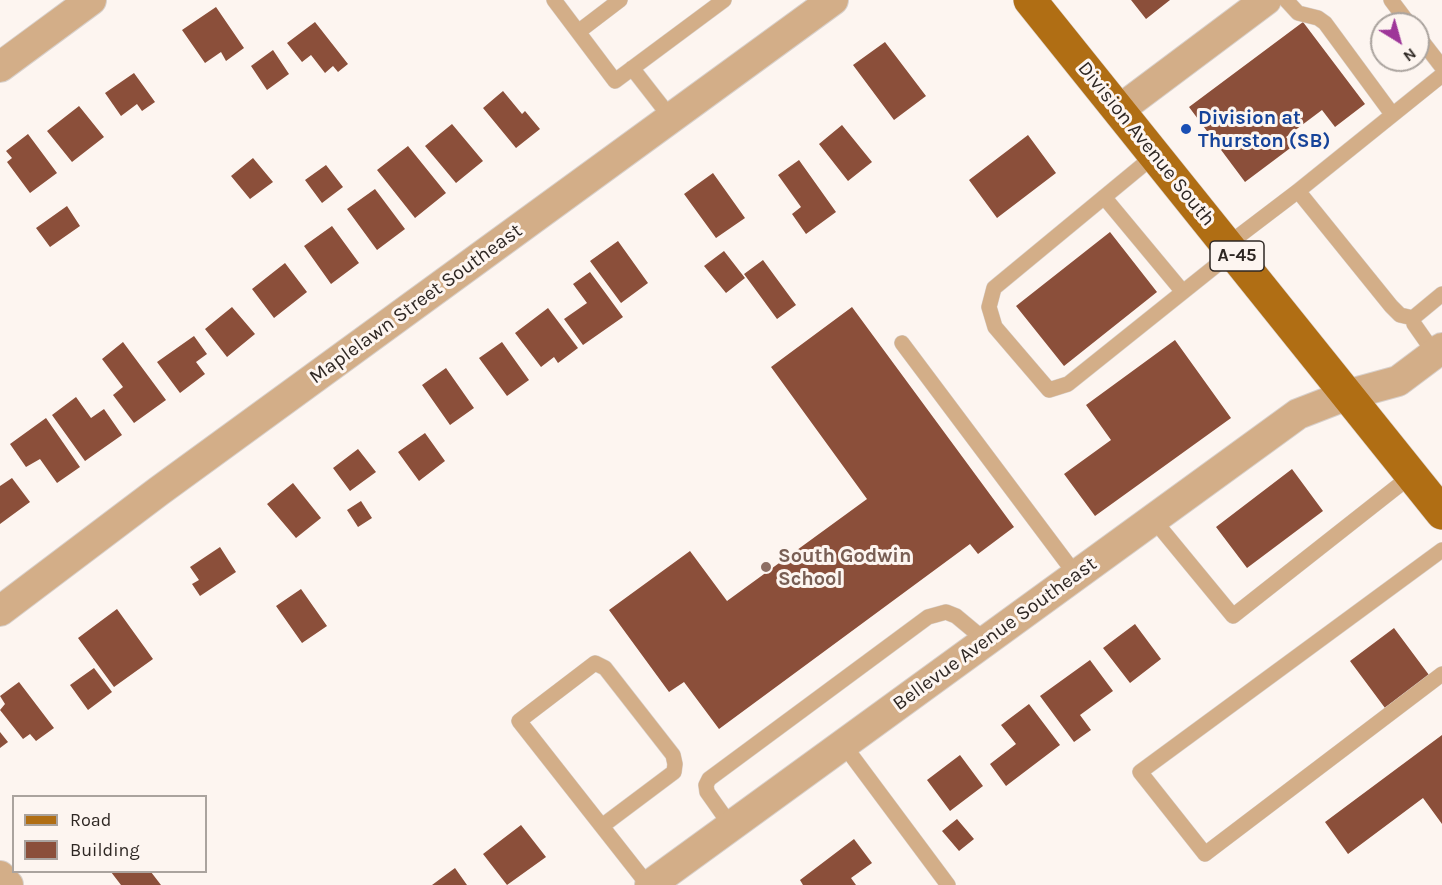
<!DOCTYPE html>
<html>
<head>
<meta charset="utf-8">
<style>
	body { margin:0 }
	#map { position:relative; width:1442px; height:885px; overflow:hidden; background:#fdf5f0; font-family:Karla,sans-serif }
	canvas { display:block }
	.legend { position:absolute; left:12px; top:795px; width:195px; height:78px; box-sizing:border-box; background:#fdf5f0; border:2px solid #aaa39e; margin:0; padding:8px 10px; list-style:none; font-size:18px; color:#2e2723 }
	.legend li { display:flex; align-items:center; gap:12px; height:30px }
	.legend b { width:30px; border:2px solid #aaa39e }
	.north { position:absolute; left:1370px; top:12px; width:60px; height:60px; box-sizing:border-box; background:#fdf5f0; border:2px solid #aaa39e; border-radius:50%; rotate:143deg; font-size:16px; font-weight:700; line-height:24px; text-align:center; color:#2e2723 }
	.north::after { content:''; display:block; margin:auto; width:21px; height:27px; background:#9e3699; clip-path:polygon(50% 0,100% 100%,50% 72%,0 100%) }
</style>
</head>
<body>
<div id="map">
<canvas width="1442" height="885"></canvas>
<ul class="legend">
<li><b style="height:8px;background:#b06e14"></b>Road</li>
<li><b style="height:16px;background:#8b4f3a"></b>Building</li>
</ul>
<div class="north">N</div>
</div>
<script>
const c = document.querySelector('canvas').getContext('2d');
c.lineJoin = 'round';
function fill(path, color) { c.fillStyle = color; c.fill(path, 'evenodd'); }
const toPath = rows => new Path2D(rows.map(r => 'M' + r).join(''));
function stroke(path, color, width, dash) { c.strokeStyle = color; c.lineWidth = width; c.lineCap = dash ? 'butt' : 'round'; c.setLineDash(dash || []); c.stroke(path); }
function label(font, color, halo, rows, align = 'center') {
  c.font = font + ' Karla,sans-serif'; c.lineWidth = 6; c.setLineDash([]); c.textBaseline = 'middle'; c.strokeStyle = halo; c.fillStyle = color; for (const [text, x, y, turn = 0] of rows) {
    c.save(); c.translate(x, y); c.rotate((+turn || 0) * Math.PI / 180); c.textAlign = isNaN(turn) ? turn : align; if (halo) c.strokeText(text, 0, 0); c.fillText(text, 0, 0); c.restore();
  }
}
fill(toPath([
	[1131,0,1170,0,1146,19],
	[216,7,244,48,226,61,221,52,205,63,182,30],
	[315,22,348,64,338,72,333,66,325,73,311,55,302,62,287,43],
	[1303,22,1365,104,1335,127,1322,110,1286,137,1293,146,1245,182,1189,107],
	[885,42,926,96,894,120,853,65],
	[273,50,289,74,267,90,251,66],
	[134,73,155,102,142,111,137,104,121,116,105,93],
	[503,91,522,114,525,111,540,129,516,148,483,108],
	[79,106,104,137,72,162,47,131],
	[452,124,483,161,456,183,425,146],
	[842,125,872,162,848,181,819,144],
	[28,134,57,173,30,193,7,162,12,158,6,151],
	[1028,135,1056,173,997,218,969,180],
	[408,146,446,193,415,218,377,170],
	[253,158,273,182,250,199,231,176],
	[799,160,836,212,806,234,792,214,801,207,778,175],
	[326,165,343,187,322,203,305,180],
	[713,173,745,218,716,238,684,194],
	[375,189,405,229,377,250,347,209],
	[67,206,80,226,50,247,36,228],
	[332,226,359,263,331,284,304,246],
	[1110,232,1157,292,1064,366,1016,306],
	[618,241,648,283,621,303,590,261],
	[724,251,745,278,726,293,704,266],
	[763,260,796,305,777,319,744,274],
	[285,263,307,292,274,318,252,289],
	[590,272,623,317,583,345,564,319,587,303,573,284],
	[232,307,255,334,227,357,205,329],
	[852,307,1014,527,978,554,970,544,719,729,684,682,669,692,609,610,690,551,727,601,867,499,771,367],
	[548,308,578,348,558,363,554,357,541,367,515,333],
	[194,336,207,354,196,362,205,374,180,393,157,362],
	[1175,340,1231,418,1095,516,1064,474,1111,440,1086,405],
	[123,342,166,400,134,423,113,395,123,387,102,359],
	[502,342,529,380,507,396,479,358],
	[446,368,474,408,450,425,422,385],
	[76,397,91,418,104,409,122,435,85,461,52,415],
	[46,418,80,467,57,483,40,459,26,467,10,444],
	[425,433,445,461,419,481,398,452],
	[358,449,376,472,350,491,333,468],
	[1292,469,1323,511,1247,568,1216,527],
	[12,478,30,502,0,524,0,486],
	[293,483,321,518,296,538,267,504],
	[361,501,372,518,358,527,347,510],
	[220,547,236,572,200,596,192,584,199,580,190,567],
	[301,589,327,626,302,643,276,606],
	[117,609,153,659,114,687,78,638],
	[1135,624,1161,659,1130,683,1103,648],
	[1394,628,1429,675,1385,708,1350,661],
	[1090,660,1113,691,1080,715,1091,730,1074,742,1040,696],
	[94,668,112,692,88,710,70,685],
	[19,682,54,728,36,741,30,734,23,739,0,710,5,704,0,696],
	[1029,704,1060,745,1006,786,990,764,1016,744,1001,725],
	[0,732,8,742,0,748],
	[1442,735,1442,824,1423,798,1348,854,1325,822],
	[960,755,983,786,950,811,927,780],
	[957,819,974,839,959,851,942,831],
	[521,825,546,857,507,885,483,854],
	[854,839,872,863,851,878,856,885,803,885,800,880],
	[455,868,467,885,432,885],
	[111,872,151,872,161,885,121,885]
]), '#8b4f3a');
const lane = toPath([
	[554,0,615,81,724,0],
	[1286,0,1298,13,1318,18,1325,23,1392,114],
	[1391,0,1409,24],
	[578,32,620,0],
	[1418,36,1442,67],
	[632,68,671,118],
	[1155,155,994,288,989,307,995,327,1049,390,1068,384,1233,252],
	[1298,191,1442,75],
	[1104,197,1183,292],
	[1227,245,1298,191,1391,306,1400,315,1413,318],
	[902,343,1076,575],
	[1435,354,1414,324,1413,318,1442,294],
	[1153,519,1233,616,1412,475],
	[1442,550,1140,772,1205,854,1442,674],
	[843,744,948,885],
	[602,826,674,772,675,764,673,755,605,668,595,663,519,721,648,885],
	[731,826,707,792,706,785,709,779,928,617,946,612,956,616,986,641]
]);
const street = toPath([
	[0,67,91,0],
	[1119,110,1266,0],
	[0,611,159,491,833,0],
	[0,876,8,885],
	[650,885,1298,414,1347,395,1398,381,1442,348]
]);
const primary = toPath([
	[1030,0,1442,513]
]);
stroke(lane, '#d8d0cb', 16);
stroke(street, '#d8d0cb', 32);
stroke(primary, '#d8d0cb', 34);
stroke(lane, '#d3ae88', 15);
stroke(street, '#d3ae88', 30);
stroke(primary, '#b06e14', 33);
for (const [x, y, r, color] of [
	[1186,129,6,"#1a4fb4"],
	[766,567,6,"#8d6e63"]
]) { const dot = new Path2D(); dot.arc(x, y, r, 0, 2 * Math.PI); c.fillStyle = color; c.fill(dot); stroke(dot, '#fdf5f0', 2); }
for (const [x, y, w] of [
	[1237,256,54]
]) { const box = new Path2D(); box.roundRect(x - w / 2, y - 15, w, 30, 4.5); c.fillStyle = '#fdf5f0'; c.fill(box); stroke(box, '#2e2723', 1.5); }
label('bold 18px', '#2e2723', null, [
	["A-45",1237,256]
]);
label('bold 20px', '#164399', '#fdf5f0', [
	["Division at",1198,118],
	["Thurston (SB)",1198,141]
], 'left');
label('20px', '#2e2723', '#fdf5f0', [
	["Division Avenue South",1146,144,51],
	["Maplelawn Street Southeast",416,304,-36],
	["Bellevue Avenue Southeast",995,634,-36]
]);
label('bold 20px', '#785e54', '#fdf5f0', [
	["South Godwin",778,556],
	["School",778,579]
], 'left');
</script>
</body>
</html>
